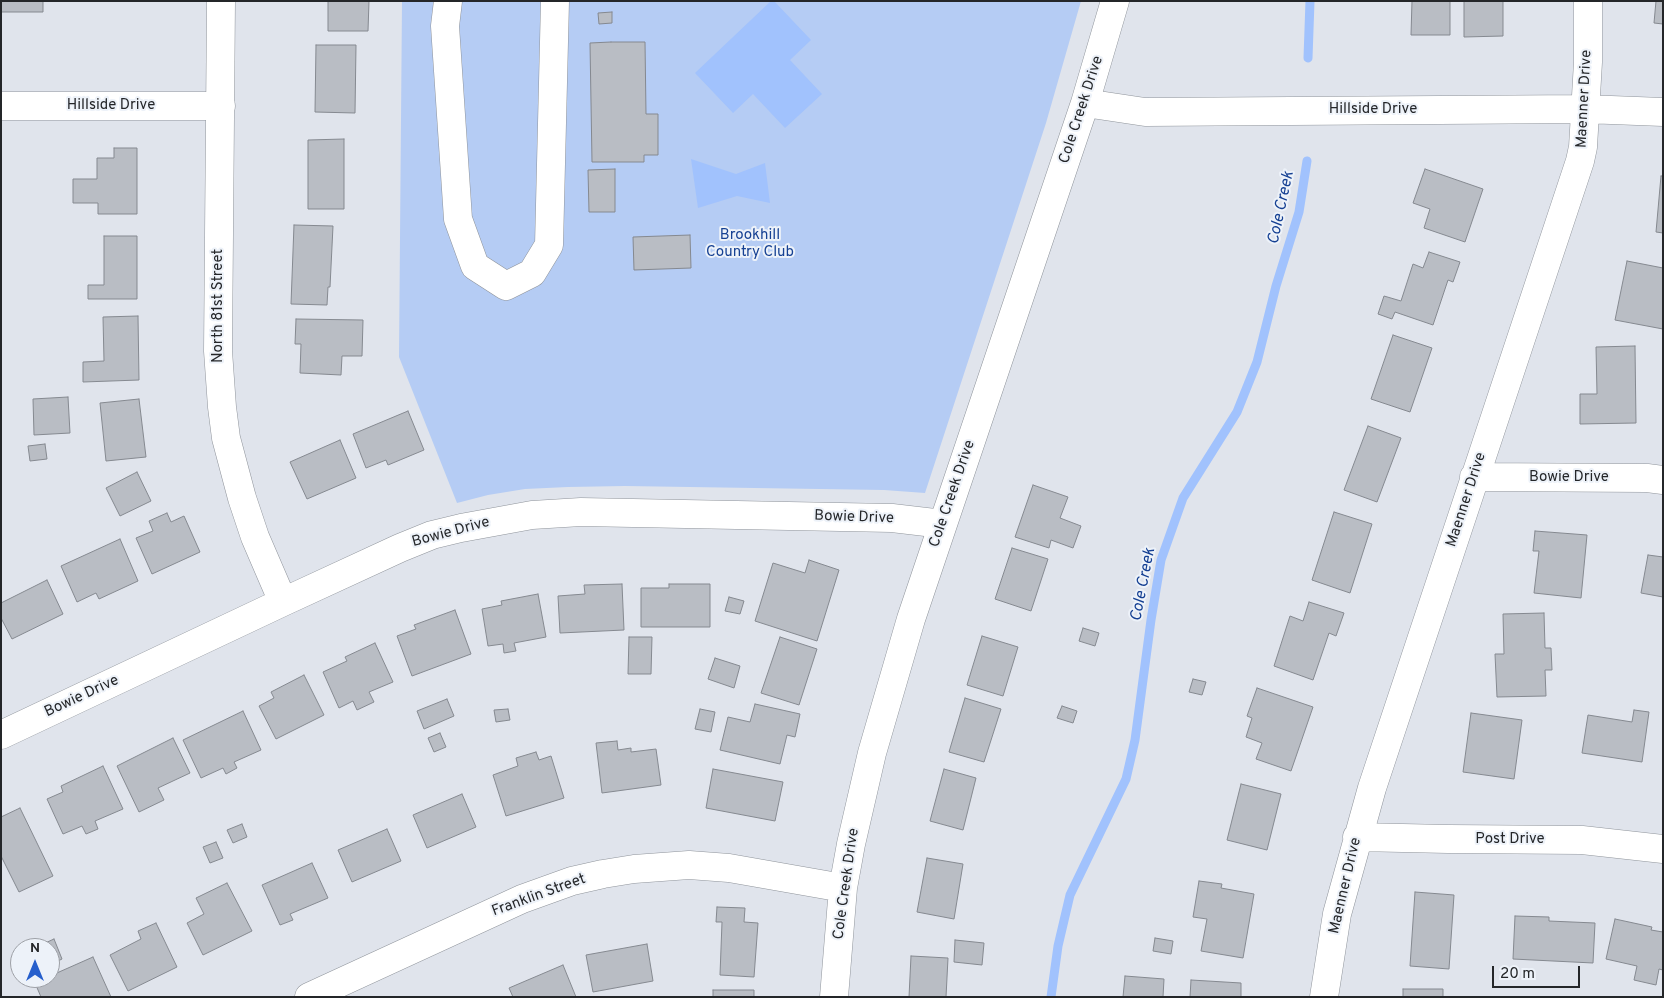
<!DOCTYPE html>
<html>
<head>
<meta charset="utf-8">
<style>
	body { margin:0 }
	#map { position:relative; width:1664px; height:998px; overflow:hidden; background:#e0e4ec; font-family:Overpass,sans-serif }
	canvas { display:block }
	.frame { position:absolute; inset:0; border:2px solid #242629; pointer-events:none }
	.north { position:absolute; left:10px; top:938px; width:50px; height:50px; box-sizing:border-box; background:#edf2f9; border:1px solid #9da0a6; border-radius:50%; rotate:0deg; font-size:14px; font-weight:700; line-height:20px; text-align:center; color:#242629 }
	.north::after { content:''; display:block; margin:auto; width:18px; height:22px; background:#265fcc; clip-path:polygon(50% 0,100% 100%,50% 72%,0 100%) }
	.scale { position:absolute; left:1492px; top:966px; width:88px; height:22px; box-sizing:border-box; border:2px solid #242629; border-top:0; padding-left:6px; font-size:15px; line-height:18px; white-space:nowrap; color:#242629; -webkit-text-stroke:4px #edf2f9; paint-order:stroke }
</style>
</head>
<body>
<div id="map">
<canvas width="1664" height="998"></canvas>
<div class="frame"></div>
<div class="north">N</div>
<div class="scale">20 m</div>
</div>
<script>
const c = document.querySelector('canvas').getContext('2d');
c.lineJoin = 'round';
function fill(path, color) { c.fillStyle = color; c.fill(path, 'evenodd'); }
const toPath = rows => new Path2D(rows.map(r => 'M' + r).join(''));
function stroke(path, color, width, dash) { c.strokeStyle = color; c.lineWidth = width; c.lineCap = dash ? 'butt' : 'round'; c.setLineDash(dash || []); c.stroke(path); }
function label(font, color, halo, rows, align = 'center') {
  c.font = font + ' Overpass,sans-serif'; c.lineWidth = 4; c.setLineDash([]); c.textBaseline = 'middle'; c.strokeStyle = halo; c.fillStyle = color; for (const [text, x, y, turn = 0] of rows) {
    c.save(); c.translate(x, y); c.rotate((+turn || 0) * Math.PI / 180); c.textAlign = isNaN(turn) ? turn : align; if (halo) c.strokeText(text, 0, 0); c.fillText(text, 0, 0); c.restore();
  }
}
fill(toPath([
	[402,1,1081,1,1046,123,925,493,884,490,625,486,568,487,525,489,488,495,457,503,399,357]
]), '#b5ccf4');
fill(toPath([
	[771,1,774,1,811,40,790,60,822,94,785,128,753,94,733,113,695,73],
	[691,159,736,174,765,163,770,203,737,196,698,208]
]), '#a1c2fd');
stroke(toPath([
	[1308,58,1310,1],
	[1051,997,1058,946,1070,895,1126,779,1135,740,1151,620,1161,560,1183,498,1237,412,1257,362,1276,286,1299,212,1307,161]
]), '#a1c2fd', 9);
const building = toPath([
	[1,1,43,1,43,12,1,12,1,1],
	[328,1,369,1,368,31,328,31,328,1],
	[1412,1,1450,1,1450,35,1411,35,1412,1],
	[1464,1,1503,1,1503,36,1464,37,1464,1],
	[1656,1,1663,1,1663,24,1654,23,1656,1],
	[612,12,612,23,599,24,598,13,612,12],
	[611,42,645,42,646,114,658,114,658,155,644,155,644,162,592,162,590,43,611,42],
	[316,45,356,45,355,113,315,112,316,45],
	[344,139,344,209,308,209,308,140,344,139],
	[114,148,137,148,137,214,98,214,98,203,73,203,73,179,97,179,97,158,114,158,114,148],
	[615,169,615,212,589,212,588,170,615,169],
	[1425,169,1483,189,1465,242,1424,228,1430,209,1413,203,1425,169],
	[1661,176,1663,176,1663,233,1656,232,1661,176],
	[294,225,333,226,330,287,328,287,327,305,291,304,294,225],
	[690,235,691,268,634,270,633,237,690,235],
	[104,236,137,236,137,299,88,299,88,285,104,285,104,236],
	[1429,252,1460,262,1453,282,1448,280,1433,325,1395,312,1392,319,1378,314,1384,296,1401,301,1413,264,1423,268,1429,252],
	[1627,261,1663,268,1663,329,1615,320,1627,261],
	[138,316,139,380,83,382,83,362,104,361,103,317,138,316],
	[296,319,363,320,362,356,342,356,341,375,300,373,301,344,295,344,296,319],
	[1393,335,1432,348,1410,412,1371,399,1393,335],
	[1635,346,1636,423,1580,424,1580,394,1597,394,1596,347,1635,346],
	[68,397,70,433,34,435,33,399,68,397],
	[139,399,146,457,106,461,100,403,139,399],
	[408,411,424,450,388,465,386,460,366,468,353,434,408,411],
	[1368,426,1401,438,1377,502,1344,490,1368,426],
	[340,440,356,478,307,499,290,462,340,440],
	[45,444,47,459,30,461,28,446,45,444],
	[137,472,151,501,120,516,106,488,137,472],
	[1033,485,1068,497,1060,518,1081,526,1073,548,1051,540,1049,548,1015,537,1033,485],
	[1334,512,1372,524,1350,593,1312,580,1334,512],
	[167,513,171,522,184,516,200,552,152,574,136,538,153,531,149,521,167,513],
	[1535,531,1587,535,1581,598,1534,593,1539,551,1533,551,1535,531],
	[120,539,138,581,99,599,96,593,77,602,61,566,120,539],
	[1012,548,1048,559,1031,611,995,599,1012,548],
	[1648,555,1663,557,1663,597,1641,593,1648,555],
	[809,560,839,570,817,641,755,621,773,563,805,573,809,560],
	[47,580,63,614,12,639,1,618,1,603,47,580],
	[622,584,624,630,560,633,558,596,585,594,584,585,622,584],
	[669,584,710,584,710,627,641,627,641,588,669,588,669,584],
	[538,594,546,637,514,643,516,651,504,653,503,644,488,646,482,609,502,605,501,601,538,594],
	[729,597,744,601,740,614,725,611,729,597],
	[1309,602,1344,613,1336,636,1329,633,1313,680,1274,666,1290,616,1303,621,1309,602],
	[455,610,471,654,412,676,397,636,416,629,414,625,455,610],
	[1544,613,1545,648,1551,648,1552,670,1545,670,1546,696,1497,697,1495,654,1504,654,1503,614,1544,613],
	[1083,628,1099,633,1095,646,1079,641,1083,628],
	[982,636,1018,647,1003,696,967,685,982,636],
	[629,637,652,637,651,674,628,674,629,637],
	[780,637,817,649,799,705,761,693,780,637],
	[375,643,393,682,369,692,374,702,357,710,353,701,339,708,323,672,347,661,345,657,375,643],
	[715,658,740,666,734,688,708,679,715,658],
	[304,675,324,715,276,739,259,706,274,698,271,692,304,675],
	[1193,679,1206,682,1202,695,1189,692,1193,679],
	[1257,688,1313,707,1291,771,1256,759,1262,743,1246,737,1252,718,1247,716,1257,688],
	[965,698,1001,709,984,762,949,752,965,698],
	[447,699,454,716,424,729,417,711,447,699],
	[755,704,800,714,795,737,787,735,780,764,720,750,728,717,750,722,755,704],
	[1062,706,1077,711,1073,723,1057,718,1062,706],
	[508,709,510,720,496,722,494,710,508,709],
	[700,709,715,712,711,732,695,729,700,709],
	[1634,710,1649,712,1642,762,1582,753,1588,715,1632,722,1634,710],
	[243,711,261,750,234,762,237,768,226,774,223,768,201,778,183,740,243,711],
	[1471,713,1522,720,1514,779,1463,772,1471,713],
	[440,733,446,747,434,752,428,738,440,733],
	[173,738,190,773,158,788,164,800,139,812,117,766,173,738],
	[617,741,618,750,631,748,631,752,656,749,661,785,602,793,596,743,617,741],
	[536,752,539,760,551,756,564,798,506,816,493,775,518,766,516,758,536,752],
	[103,766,123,809,95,821,98,829,86,834,82,826,63,834,47,799,63,792,61,786,103,766],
	[713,769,783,782,775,821,706,808,713,769],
	[944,769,976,778,963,830,930,821,944,769],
	[1241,784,1281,794,1267,850,1227,840,1241,784],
	[462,794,476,827,427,848,413,815,462,794],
	[20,808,53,876,19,892,1,856,1,817,20,808],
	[242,824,247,837,233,843,227,830,242,824],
	[387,829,401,861,352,882,338,850,387,829],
	[216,842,223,858,210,863,203,847,216,842],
	[927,858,963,864,954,919,917,912,927,858],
	[312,863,328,898,290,914,293,920,280,925,262,885,312,863],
	[1199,881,1222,884,1221,888,1254,894,1243,958,1201,951,1207,919,1193,917,1199,881],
	[227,883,252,931,203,955,187,923,204,914,196,898,227,883],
	[1415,892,1454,895,1449,969,1410,966,1415,892],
	[717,907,745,908,744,922,758,923,754,977,720,975,722,922,716,922,717,907],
	[1515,916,1549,917,1549,921,1595,923,1593,963,1513,959,1515,916],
	[1615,919,1652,927,1651,930,1663,932,1663,970,1659,969,1656,985,1634,980,1637,966,1606,959,1615,919],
	[156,923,177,967,128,991,110,955,141,939,138,931,156,923],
	[1155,938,1173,941,1171,954,1153,951,1155,938],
	[54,939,62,959,50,965,50,948,34,948,54,939],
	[955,940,984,943,982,965,954,962,955,940],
	[647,944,653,981,593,992,586,955,647,944],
	[911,956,948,958,946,997,909,997,911,956],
	[93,957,111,997,41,997,35,983,46,978,50,978,50,976,93,957],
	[563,965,576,997,513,997,509,988,563,965],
	[1125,976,1164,979,1163,997,1123,997,1125,976],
	[1191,980,1241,983,1241,997,1190,997,1191,980],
	[1403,989,1443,989,1443,997,1403,997,1403,989],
	[713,990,754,990,754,997,713,997,713,990]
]);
fill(building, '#b9bdc4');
stroke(building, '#858990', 1);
const minor = toPath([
	[221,1,218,351,222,407,226,438,242,498,255,537,283,602],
	[448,1,445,26,458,219,475,266,506,286,532,273,549,245,555,1],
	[1085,103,1145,112,1585,109,1663,112],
	[1,106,221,106],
	[1474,477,1647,478,1663,480],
	[1,735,283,602,400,548,432,535,461,528,532,515,581,512,892,518,943,524],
	[1357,837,1448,839,1582,840,1663,849],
	[309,997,522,899,572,881,603,874,634,869,689,865,729,868,843,888],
	[834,997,843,888,851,844,872,753,911,619,1085,103,1115,1],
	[1324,997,1337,914,1372,788,1580,161,1583,147,1588,62,1588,1]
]);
stroke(minor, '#8f949b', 29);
stroke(minor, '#fff', 28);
label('15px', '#242629', '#edf2f9', [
	["Maenner Drive",1585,99,-87],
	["Hillside Drive",111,106],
	["Cole Creek Drive",1082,110,-72],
	["Hillside Drive",1373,110],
	["North 81st Street",219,306,-90],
	["Bowie Drive",1569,478],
	["Cole Creek Drive",953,494,-71],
	["Maenner Drive",1467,500,-72],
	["Bowie Drive",854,518,2],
	["Bowie Drive",451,533,-15],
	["Bowie Drive",82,697,-25],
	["Post Drive",1510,840],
	["Cole Creek Drive",847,884,-82],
	["Maenner Drive",1346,886,-77],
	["Franklin Street",539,896,-20]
]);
label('15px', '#164193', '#edf2f9', [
	["Brookhill",750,236],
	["Country Club",750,253]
]);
label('italic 16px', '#143f92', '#edf2f9', [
	["Cole Creek",1282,208,-78],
	["Cole Creek",1144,585,-79]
]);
</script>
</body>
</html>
